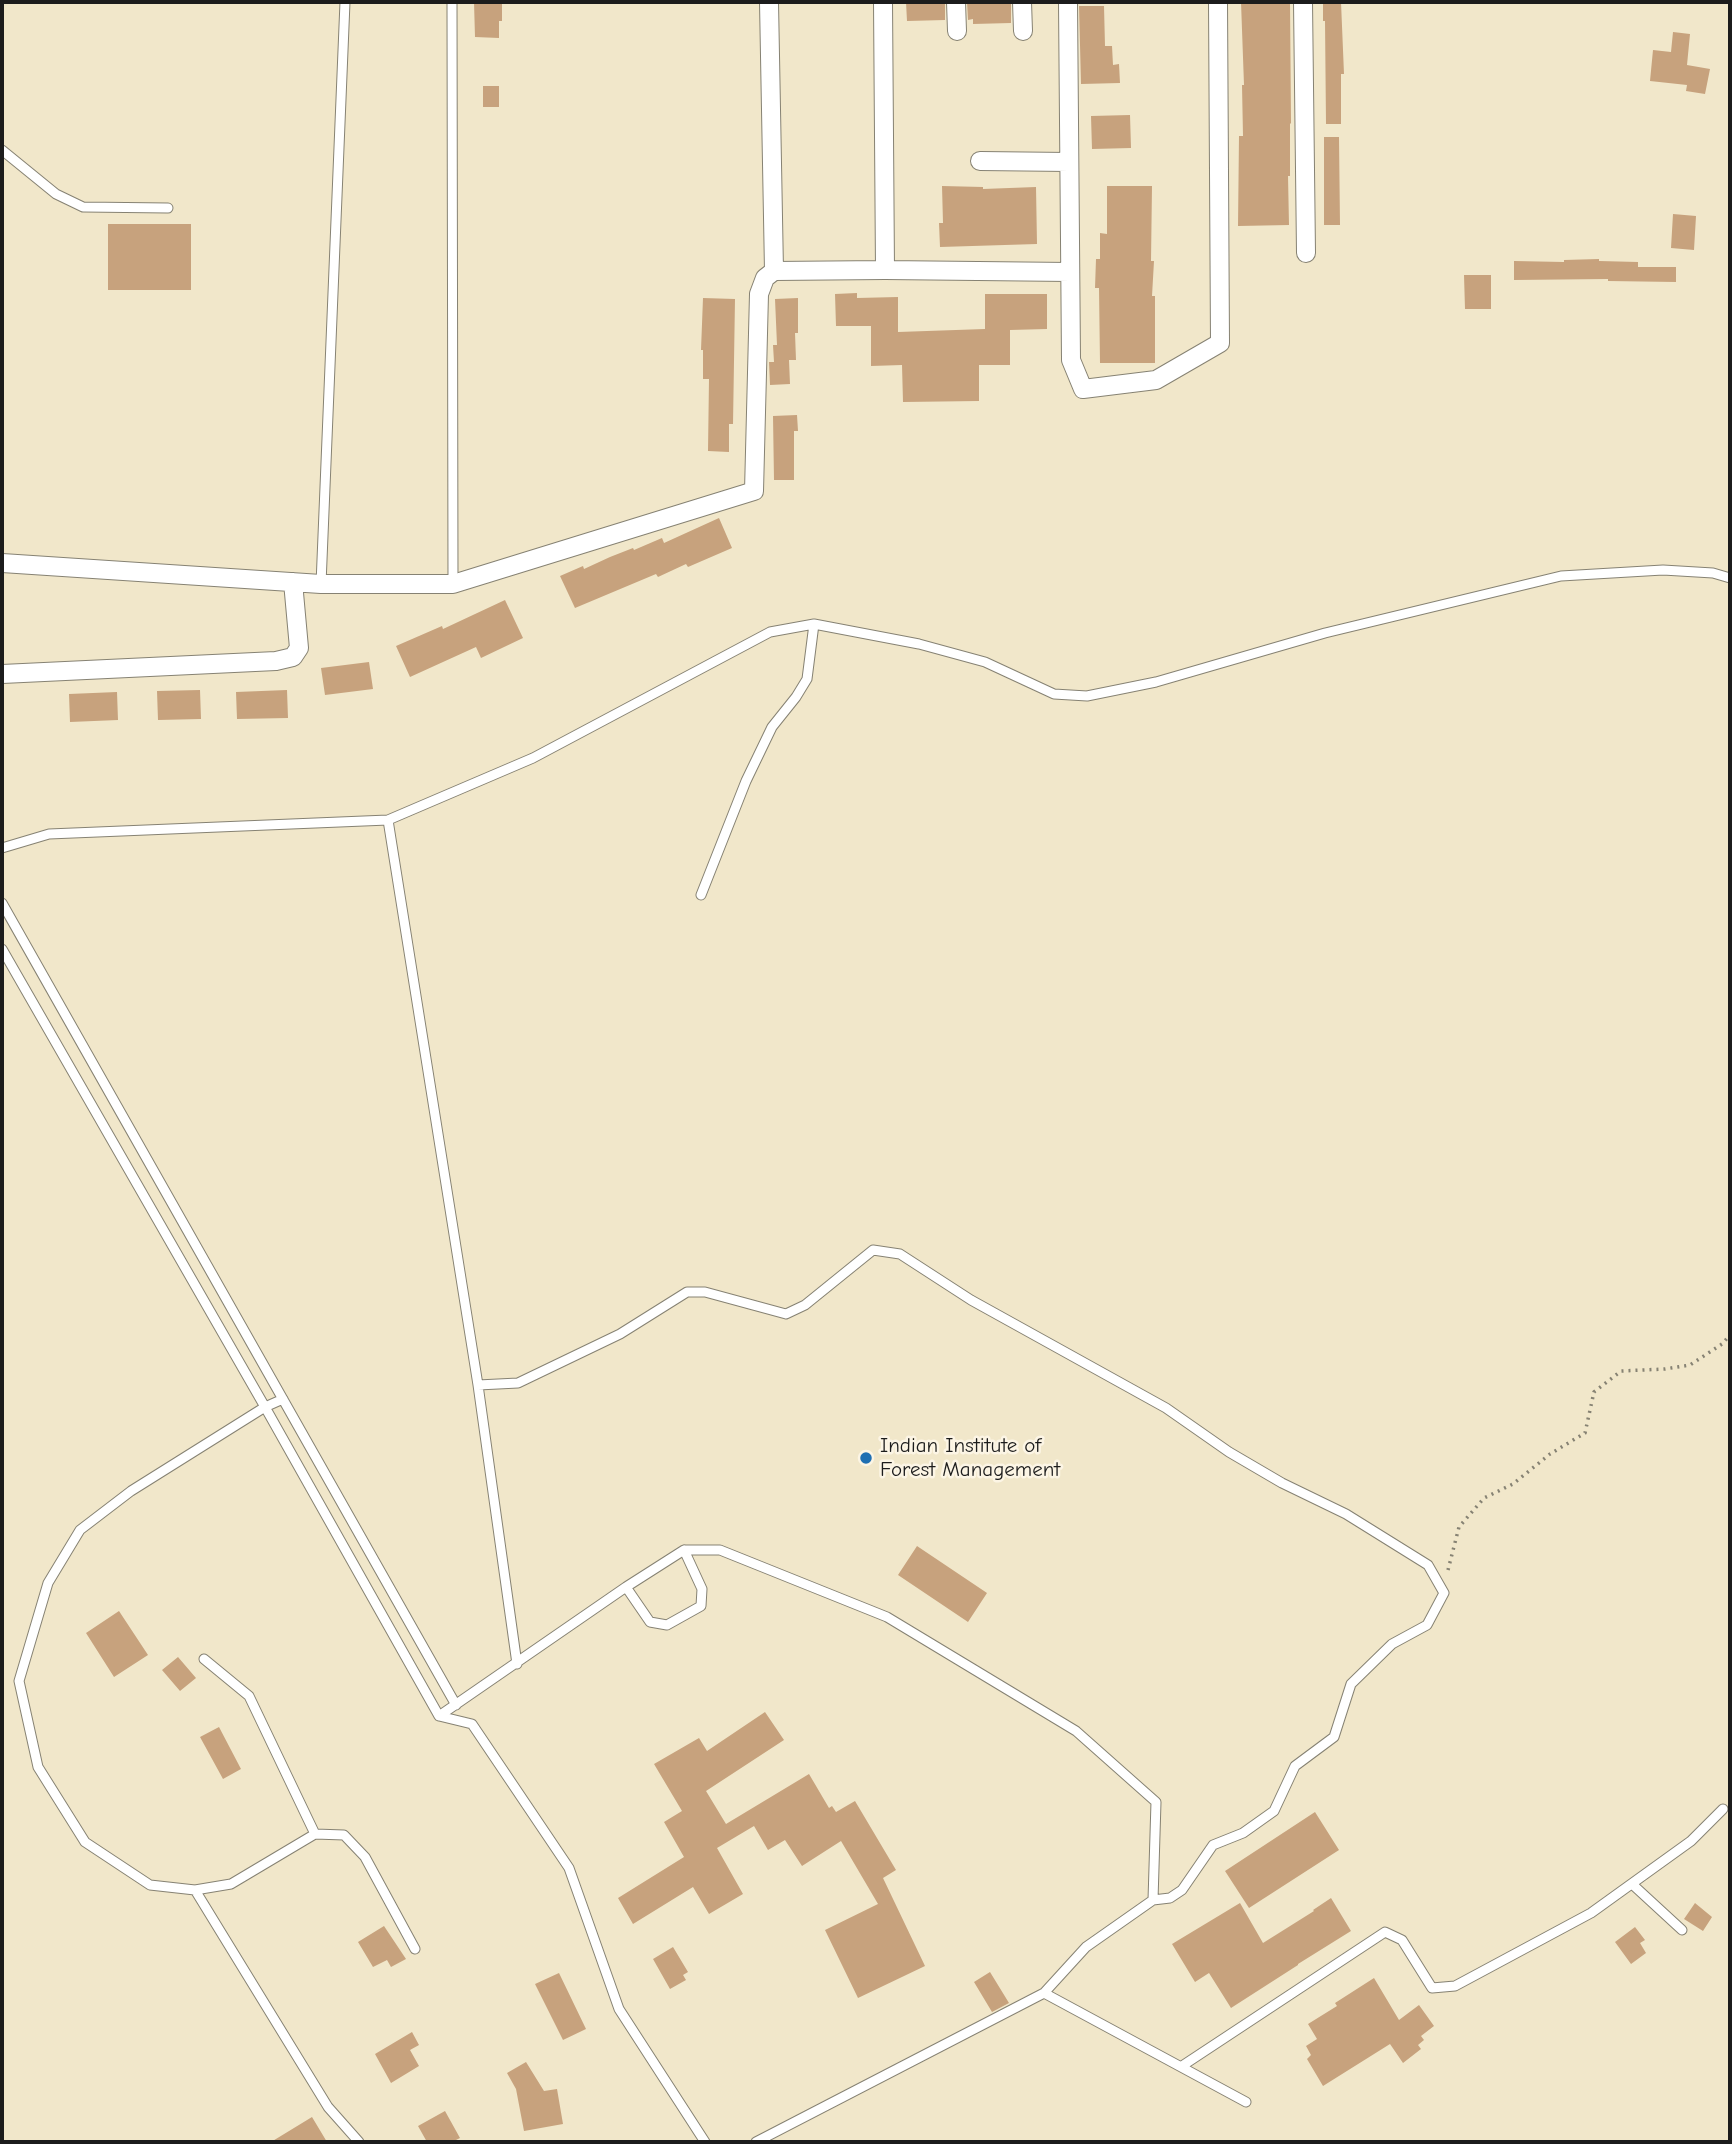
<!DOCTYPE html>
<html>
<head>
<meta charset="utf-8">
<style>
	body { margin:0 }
	#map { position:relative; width:1732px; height:2144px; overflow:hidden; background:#f1e7ca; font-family:"Comic Neue",sans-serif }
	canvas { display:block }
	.frame { position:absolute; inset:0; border:4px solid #1c1c1c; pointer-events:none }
</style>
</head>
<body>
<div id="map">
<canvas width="1732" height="2144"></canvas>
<div class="frame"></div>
</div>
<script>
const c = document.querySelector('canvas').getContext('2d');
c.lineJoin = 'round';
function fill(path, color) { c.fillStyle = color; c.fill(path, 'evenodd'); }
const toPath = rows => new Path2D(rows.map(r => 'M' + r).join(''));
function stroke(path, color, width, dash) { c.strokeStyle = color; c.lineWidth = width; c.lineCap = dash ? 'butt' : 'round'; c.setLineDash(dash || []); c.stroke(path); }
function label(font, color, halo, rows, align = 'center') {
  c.font = font + ' "Comic Neue",sans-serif'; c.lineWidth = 5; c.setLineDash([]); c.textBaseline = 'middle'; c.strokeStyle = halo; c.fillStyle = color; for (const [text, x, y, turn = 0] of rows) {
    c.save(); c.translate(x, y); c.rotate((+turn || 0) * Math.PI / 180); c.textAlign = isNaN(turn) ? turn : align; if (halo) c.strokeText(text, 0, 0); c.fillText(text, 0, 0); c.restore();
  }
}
fill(toPath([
	[474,2,502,2,502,21,499,21,499,38,475,37],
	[906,2,945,2,945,20,907,21],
	[967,2,1011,2,1011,23,973,24,973,19,968,20],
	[1241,2,1290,2,1291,123,1290,124,1290,176,1288,176,1289,225,1238,226,1239,136,1243,136,1242,85,1244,85],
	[1323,2,1341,2,1344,74,1341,74,1341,124,1326,124,1325,21,1323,21],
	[1079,6,1104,6,1105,46,1112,46,1113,65,1119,64,1120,83,1081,84],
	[1673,32,1690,34,1687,65,1710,69,1705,94,1686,91,1687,85,1650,81,1653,50,1671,52],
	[483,86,499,86,499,107,483,107],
	[1130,115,1131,148,1092,149,1091,116],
	[1324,137,1339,137,1340,225,1324,225],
	[942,186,983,187,983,189,1036,187,1037,244,940,247,939,223,943,223],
	[1107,186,1152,186,1151,261,1154,261,1152,296,1155,296,1155,363,1100,363,1099,288,1095,288,1096,259,1100,259,1100,233,1107,234],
	[1673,214,1696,216,1694,250,1671,248],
	[108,224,191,224,191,290,108,290],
	[1599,259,1599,261,1638,262,1638,267,1676,267,1676,282,1608,281,1608,279,1514,280,1514,261,1564,262,1564,260],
	[1464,275,1491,275,1491,309,1465,309],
	[857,293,857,298,898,297,898,332,985,329,985,294,1047,294,1047,329,1010,330,1010,365,979,365,979,401,903,402,902,365,871,366,871,326,836,326,835,294],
	[703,298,735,299,733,424,729,424,729,452,708,451,709,379,703,379,703,350,701,350],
	[798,298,798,333,795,333,796,360,789,360,790,384,770,385,769,362,774,362,773,345,777,345,775,299],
	[797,415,798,431,794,431,794,480,774,480,773,416],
	[719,518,732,548,688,567,686,564,658,577,656,574,575,608,560,576,583,566,584,569,610,557,633,548,634,550,662,538,664,543],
	[505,600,523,638,481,658,476,647,410,677,396,646,442,626,443,629],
	[369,662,373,689,325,695,321,668],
	[200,690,201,719,158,720,157,691],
	[287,690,288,718,237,719,236,692],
	[117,692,118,720,70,722,69,694],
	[917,1546,987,1593,968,1622,898,1575],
	[119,1611,148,1655,114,1677,86,1633],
	[178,1657,196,1678,180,1691,162,1670],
	[765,1712,784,1740,706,1791,726,1824,809,1774,829,1808,832,1806,836,1812,855,1801,896,1870,883,1878,925,1966,858,1998,825,1930,878,1904,841,1841,802,1866,785,1840,768,1850,754,1826,717,1848,743,1894,709,1914,693,1887,633,1924,618,1898,684,1857,664,1822,682,1811,654,1764,699,1738,707,1751],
	[219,1727,241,1769,223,1779,200,1737],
	[1315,1812,1339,1850,1249,1908,1225,1871],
	[1331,1898,1351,1931,1298,1964,1298,1965,1231,2008,1209,1973,1195,1982,1172,1944,1240,1903,1263,1943,1314,1911,1313,1910],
	[1695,1903,1712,1917,1703,1931,1684,1919],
	[384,1926,406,1959,391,1967,387,1960,373,1967,358,1942],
	[1635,1927,1645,1940,1640,1943,1646,1953,1631,1964,1615,1942],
	[673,1947,688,1972,683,1975,686,1980,670,1989,653,1959],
	[990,1972,1009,2003,992,2012,974,1982],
	[559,1973,586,2029,563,2040,535,1984],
	[1374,1978,1399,2020,1419,2005,1434,2026,1421,2036,1424,2040,1418,2045,1421,2049,1403,2063,1390,2044,1323,2086,1307,2059,1311,2055,1306,2046,1317,2039,1308,2024,1337,2006,1335,2003],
	[412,2032,419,2045,410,2050,419,2066,391,2083,375,2054],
	[526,2062,544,2091,557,2089,563,2124,524,2131,516,2089,507,2073],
	[445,2111,460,2138,452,2142,427,2142,418,2126],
	[312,2117,327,2142,271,2142]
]), '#c7a27d');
const lane = toPath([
	[452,2,453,584],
	[2,150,56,194,83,207,168,208],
	[321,584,345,2],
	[388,820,533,758,770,632,814,624,919,644,985,662,1054,694,1087,696,1156,682,1325,633,1561,576,1663,570,1713,573,1730,578],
	[2,848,49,834,388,820,478,1385,517,1664],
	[701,895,746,781,772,727,796,697,807,679,814,624],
	[2,903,456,1705],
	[2,949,265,1407,439,1716,472,1724,569,1868,619,2009,705,2142],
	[478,1385,518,1383,620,1334,687,1292,705,1292,786,1314,805,1305,873,1250,900,1254,971,1300,1166,1408,1229,1452,1282,1483,1346,1514,1428,1565,1444,1593,1427,1625,1392,1644,1351,1684,1334,1737,1295,1766,1274,1811,1243,1833,1213,1845,1182,1890,1170,1898,1153,1900],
	[283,1399,265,1407,131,1491,80,1530,48,1583,19,1681,38,1767,85,1842,150,1885,195,1890,231,1884,315,1834,344,1835,365,1857,415,1949],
	[626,1587,650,1622,667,1625,701,1606,702,1589,684,1550],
	[204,1659,249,1696,315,1834],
	[439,1716,626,1587,684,1550,720,1550,887,1617,1076,1731,1156,1802,1153,1900,1086,1947,1044,1993,756,2142],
	[1632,1884,1682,1930],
	[195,1890,328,2107,359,2142],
	[1044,1993,1246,2102],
	[1182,2066,1385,1932,1402,1940,1432,1988,1455,1986,1591,1913,1691,1841,1723,1809]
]);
const street = toPath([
	[769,2,774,271],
	[883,2,885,270],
	[956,2,957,31],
	[1022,2,1023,31],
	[1068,2,1071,360,1083,389,1156,380,1220,343,1218,2],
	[1303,2,1306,253],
	[980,161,1069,162],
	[2,563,321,584,453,584,754,491,759,294,765,278,774,271,885,270,1070,272],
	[2,674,276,661,293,657,299,648,293,582]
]);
stroke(lane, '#868273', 11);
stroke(street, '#868273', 20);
stroke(toPath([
	[1448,1570,1459,1527,1484,1498,1513,1484,1550,1454,1585,1433,1594,1392,1621,1371,1665,1369,1690,1365,1722,1344,1730,1335]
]), '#868273', 3.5, [2, 5]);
stroke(lane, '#fff', 9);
stroke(street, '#fff', 18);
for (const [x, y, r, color] of [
	[866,1458,7,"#1f6fb2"]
]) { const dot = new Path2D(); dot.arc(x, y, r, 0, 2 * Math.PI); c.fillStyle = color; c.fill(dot); stroke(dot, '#fcf5e5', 2.5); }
label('21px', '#1c1c1c', '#fcf5e5', [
	["Indian Institute of",880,1446],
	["Forest Management",880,1470]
], 'left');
</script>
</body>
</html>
